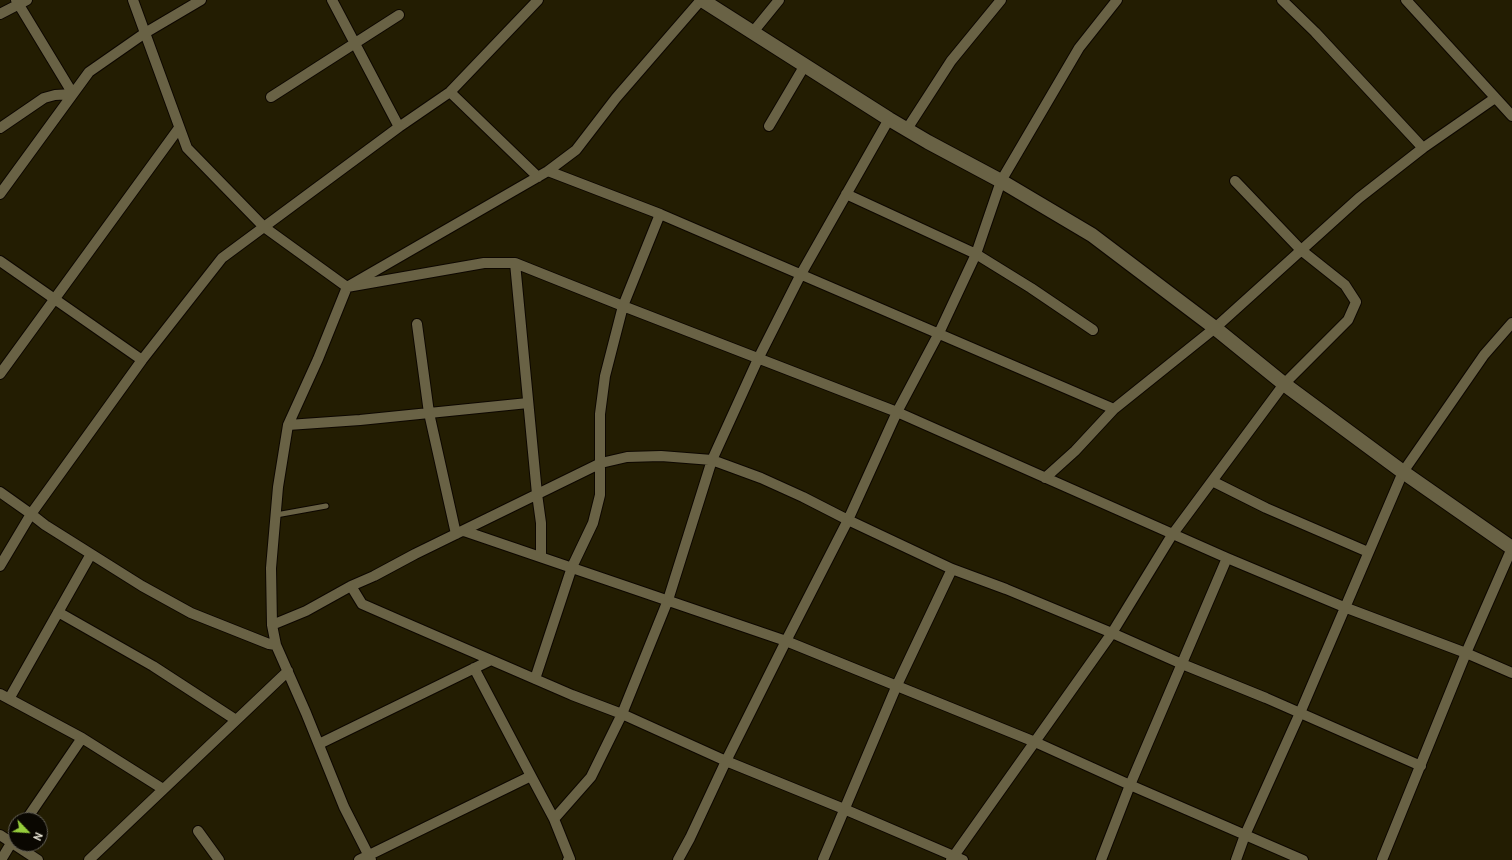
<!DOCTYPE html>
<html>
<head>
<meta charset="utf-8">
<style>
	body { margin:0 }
	#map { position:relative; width:1512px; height:860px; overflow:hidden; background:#231d02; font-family:Cabin,sans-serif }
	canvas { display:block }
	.north { position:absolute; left:8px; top:812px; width:40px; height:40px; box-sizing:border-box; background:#0a0701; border:1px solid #646056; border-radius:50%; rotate:115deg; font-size:11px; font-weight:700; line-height:16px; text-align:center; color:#eae6d6 }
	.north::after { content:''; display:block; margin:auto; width:14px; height:18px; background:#95cc3b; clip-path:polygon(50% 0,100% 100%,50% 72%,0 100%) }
</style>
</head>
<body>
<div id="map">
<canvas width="1512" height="860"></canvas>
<div class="north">N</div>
</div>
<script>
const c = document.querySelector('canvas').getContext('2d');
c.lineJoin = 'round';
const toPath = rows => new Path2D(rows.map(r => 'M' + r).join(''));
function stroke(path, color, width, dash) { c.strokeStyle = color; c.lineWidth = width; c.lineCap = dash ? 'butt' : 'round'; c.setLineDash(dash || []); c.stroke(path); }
const lane = toPath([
	[276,515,326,506]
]);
const street = toPath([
	[133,0,187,148,264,227,347,287,484,263,515,263,623,306,897,412,1227,558,1344,607,1466,653,1512,673],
	[332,0,399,127],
	[1282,0,1315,32,1423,148],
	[1406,0,1512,116],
	[0,14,27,0],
	[753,32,779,0],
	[450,92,538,177],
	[271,97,399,15],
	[769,126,805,65],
	[0,128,44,98,55,95,73,94,16,0],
	[907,129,951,61,1001,0],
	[548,171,660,214,1114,409],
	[0,194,89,72,145,33,201,0],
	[846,194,976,254,1031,288,1093,330],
	[0,261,142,360],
	[515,263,537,494,541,523,541,557],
	[417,324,429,413,456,534],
	[0,374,179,128],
	[288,425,360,420,528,403],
	[1045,478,1075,451,1114,409,1215,328,1359,198,1423,148,1495,98],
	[1212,481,1266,508,1368,552],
	[0,492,31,514,45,525,142,586,191,613,269,644,276,645],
	[464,531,786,641,1035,742,1130,785,1303,860],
	[0,566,31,514,142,360,222,258,399,127,450,92,538,0],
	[351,586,362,604,401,621,572,695,622,714,726,761,844,809,963,860],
	[58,612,153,666,236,720],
	[272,625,306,611,351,586,374,576,415,554,601,463,627,457,661,456,712,460,761,478,803,497,848,520,952,569,1006,589,1112,633,1182,664,1266,698,1421,766],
	[474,668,531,776],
	[535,679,572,567,593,523,600,495,600,414,605,376,623,306,660,214],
	[0,694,82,738,163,789],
	[9,699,91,554],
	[319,744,491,660],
	[26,820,82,738],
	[198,831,219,860],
	[0,835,38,860],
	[1,860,16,835],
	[89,860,288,671],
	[359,860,531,776,554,819],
	[371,860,344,807,306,713,276,645,272,625,271,568,278,487,288,425,318,359,347,287,548,171,576,150,616,98,701,0],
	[568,860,570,859,554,819,591,777,622,714,668,600,712,460,758,359,801,274,889,119],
	[678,860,690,838,726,761,786,641,848,520,897,412,939,333,976,254,1001,181,1079,48,1117,0],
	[823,860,897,685,952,569],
	[951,860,1112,633,1172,535,1284,384,1348,320,1356,302,1345,285,1301,250,1235,181],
	[1101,860,1130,785,1227,558],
	[1236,860,1245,835,1300,713,1403,472,1484,355,1512,323],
	[1382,860,1466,653,1512,548]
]);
const secondary = toPath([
	[702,0,889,119,928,142,1001,181,1092,235,1215,328,1284,384,1403,472,1512,548]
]);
stroke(lane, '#0d0700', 7);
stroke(street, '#0d0700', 12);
stroke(secondary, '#0d0700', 16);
stroke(lane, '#696245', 5);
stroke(street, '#696245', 10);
stroke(secondary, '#696245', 14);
</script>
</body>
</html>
